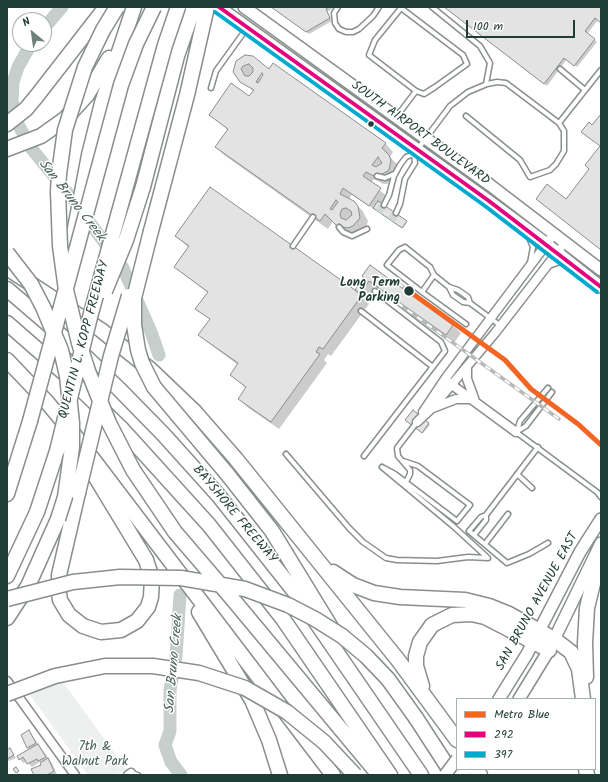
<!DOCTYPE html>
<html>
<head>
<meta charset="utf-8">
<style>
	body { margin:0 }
	#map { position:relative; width:608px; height:782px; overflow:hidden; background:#fff; font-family:Kalam,sans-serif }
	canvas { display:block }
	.frame { position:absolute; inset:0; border:8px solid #1f3d34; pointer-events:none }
	.legend { position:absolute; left:456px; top:698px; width:140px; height:72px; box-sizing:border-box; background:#fff; border:1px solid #a5b1ae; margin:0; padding:5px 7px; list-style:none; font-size:12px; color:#1f3d34 }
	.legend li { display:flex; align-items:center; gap:8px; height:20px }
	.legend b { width:20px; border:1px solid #a5b1ae }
	.north { position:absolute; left:12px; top:12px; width:40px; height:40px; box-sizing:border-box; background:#fff; border:1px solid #a5b1ae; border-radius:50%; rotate:331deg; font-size:11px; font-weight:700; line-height:16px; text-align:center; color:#1f3d34 }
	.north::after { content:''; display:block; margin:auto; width:14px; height:18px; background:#6d817b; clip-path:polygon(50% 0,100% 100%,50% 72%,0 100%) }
	.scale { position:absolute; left:466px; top:20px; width:109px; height:18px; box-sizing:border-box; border:2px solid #1f3d34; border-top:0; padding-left:5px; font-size:12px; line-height:14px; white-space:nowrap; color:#1f3d34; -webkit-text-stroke:3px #fff; paint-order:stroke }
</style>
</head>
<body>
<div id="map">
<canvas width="608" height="782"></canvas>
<div class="frame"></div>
<ul class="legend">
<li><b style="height:5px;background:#f26522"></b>Metro Blue</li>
<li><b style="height:5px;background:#e5007d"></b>292</li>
<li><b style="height:5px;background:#00a9ce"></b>397</li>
</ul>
<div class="north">N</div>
<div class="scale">100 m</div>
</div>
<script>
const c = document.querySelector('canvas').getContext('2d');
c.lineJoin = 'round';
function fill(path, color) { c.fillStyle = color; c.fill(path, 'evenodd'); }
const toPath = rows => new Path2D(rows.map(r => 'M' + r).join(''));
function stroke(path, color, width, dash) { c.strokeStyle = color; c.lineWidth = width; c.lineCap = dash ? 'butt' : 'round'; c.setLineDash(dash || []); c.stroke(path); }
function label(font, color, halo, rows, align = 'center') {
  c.font = font + ' Kalam,sans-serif'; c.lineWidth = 3; c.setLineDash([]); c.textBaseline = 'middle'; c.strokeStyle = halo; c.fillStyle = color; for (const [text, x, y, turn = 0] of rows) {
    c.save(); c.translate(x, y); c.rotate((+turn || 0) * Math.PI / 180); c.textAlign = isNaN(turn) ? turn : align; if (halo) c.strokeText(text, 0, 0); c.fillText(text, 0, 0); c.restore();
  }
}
fill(toPath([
	[58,675,126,769,116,775,88,775,22,684]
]), '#edf0ef');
fill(toPath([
	[272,7,335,7,327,12,332,21,309,34],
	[445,7,601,7,601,22,598,20,587,34,597,42,577,67,567,59,547,86],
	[241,57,252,57,269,71,274,64,386,144,393,152,390,157,397,164,398,169,396,178,387,184,383,184,374,179,371,183,388,197,383,205,407,223,403,228,352,195,349,199,362,210,368,221,365,231,352,236,346,234,333,221,328,229,224,155,216,147,228,130,210,115,250,98,254,92,235,75,234,69,237,61],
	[266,70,260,82,261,76],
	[176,236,355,292,365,278,370,267,453,326,461,333,454,343,377,288,367,302,369,304,331,356,328,354,324,360,327,363,279,429,247,407,239,399,246,388,231,375,238,365,207,342,199,334,210,320,197,308,208,293,175,267,189,248],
	[413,411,430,425,423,433,407,419],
	[31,734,52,763,57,775,36,775,42,765,40,762,32,767,26,761,23,763,20,759,29,750,27,748],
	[7,751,12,752,16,758,9,761,7,759]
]), '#0003');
stroke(toPath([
	[44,28,62,7],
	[31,44,18,67,13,82,12,101,18,124,31,148,71,197,123,268,151,332,159,355],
	[180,595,176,656,170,690,170,731,165,745,171,762,181,775]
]), '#c7cfcd', 13);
const building = toPath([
	[271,7,329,7,326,9,330,18,306,32,271,7],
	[444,7,601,7,601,23,595,18,585,31,595,39,574,66,564,58,544,84,444,7],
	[245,55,253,56,269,69,273,63,386,143,382,148,389,155,391,160,389,170,379,176,374,176,366,172,363,176,381,188,369,206,343,188,340,194,354,201,358,206,360,218,353,226,348,228,337,226,325,214,320,221,215,147,228,129,209,115,231,83,249,96,254,90,240,82,233,72,236,61,245,55],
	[249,64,253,68,253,72,249,76,245,76,241,69,243,66,249,64],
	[262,73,263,75,258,83,256,82,262,73],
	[378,157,382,163,376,167,372,165,378,157],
	[336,200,338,202,332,210,330,209,336,200],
	[346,208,351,211,352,215,346,220,341,218,340,214,342,209,346,208],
	[601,114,601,250,536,199,547,184,566,199,589,169,585,165,600,146,581,132,589,122,592,125,601,114],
	[210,187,362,295,323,349,319,347,316,352,320,354,271,422,238,399,246,387,230,375,238,363,198,335,210,319,195,309,208,292,174,267,189,246,175,236,210,187],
	[378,201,407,221,402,228,373,208,378,201],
	[370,265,453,325,446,335,369,281,360,294,355,290,364,278,362,276,370,265],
	[413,410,429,423,422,433,405,420,413,410],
	[29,730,36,743,27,748,21,735,29,730],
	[38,744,46,757,38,761,37,759,27,764,23,757,19,760,17,756,38,744],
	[10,748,14,755,7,759,7,750,10,748],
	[48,758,54,771,47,775,34,775,31,769,41,765,40,763,48,758],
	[16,767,19,771,16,773,13,769,16,767]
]);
fill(building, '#e2e3e2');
stroke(building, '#898f8d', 1);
stroke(toPath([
	[379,212,384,205],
	[391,220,396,213]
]), '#d2d8d6', 8, [8, 4]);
const lane = toPath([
	[338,7,334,13,335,23,339,29,346,32,353,32,359,29,373,16,379,7],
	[432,7,480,46,490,63,486,84],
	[401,8,463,55,467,64,435,87,424,94,416,91,369,55,375,40,401,8],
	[560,69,585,90],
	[211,88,216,71,247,28],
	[397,116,416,91],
	[559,123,601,70],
	[377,176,385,178,394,174],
	[384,205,389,195,394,176,400,165,406,157,414,154,450,106,468,92,487,84,497,82,506,83,559,123,564,131,564,151,556,164,550,170,530,177,520,160,466,116],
	[396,213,400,204,405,179,415,163,414,154],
	[339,227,343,232,352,236,367,229],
	[528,235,533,247,530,263],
	[293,246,313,217],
	[549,266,565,260],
	[434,275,422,292,387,265,399,250,405,247,430,267,434,275,449,287,458,290,468,297,470,303],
	[449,287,453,295,463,302,470,303,501,326],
	[422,292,466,324],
	[361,311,433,367],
	[517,431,520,421,548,388],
	[516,432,597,492,601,497],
	[516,432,526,426,552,392],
	[538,447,486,515,481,517,469,531,507,563,529,554,548,543],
	[286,454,349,528,363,542,386,558,397,560,437,561,468,557,488,558,453,526,382,467],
	[364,456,445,351,441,342,375,291],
	[384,468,395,474,457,521,470,505,418,466,403,461],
	[517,474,532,488],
	[406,482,410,474,410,470,398,456,397,448,417,422],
	[474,535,486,520,486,515],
	[485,544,508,514],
	[131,773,138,775]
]);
const street = toPath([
	[467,367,467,379,474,398],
	[448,382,516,432],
	[433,408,456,399,474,399],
	[423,412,445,379,554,234],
	[417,422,432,408,495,333,560,249],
	[7,681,75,775],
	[128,775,131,773]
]);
const secondary = toPath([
	[219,7,489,201,543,241,601,287],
	[244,7,490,185,601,270],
	[499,699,527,654,580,552,601,519],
	[519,699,549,650,601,543],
	[462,775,467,769]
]);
const highway = toPath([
	[7,124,26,109,36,97,106,7],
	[7,149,41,136,65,119,87,95,109,58],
	[143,187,177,56,194,7],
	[151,231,187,95,207,7],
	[72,244,89,155,102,103,134,7],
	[7,268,101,330,151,370,195,412,236,459,398,660,457,740],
	[7,289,84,355,119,389,164,435,218,495,298,596,421,775],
	[7,323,63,372,121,428,209,525,283,619,390,775],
	[7,360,46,401,76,437,333,775],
	[228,475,272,531,335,634],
	[78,493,59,575,59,593,60,600,69,615,83,626,101,632,121,630,137,621,148,607,151,597,152,578,146,560,89,466],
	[7,494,30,421],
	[333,572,353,585,374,593,400,597,465,600,489,606,509,614,554,639,571,652,579,669,583,699],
	[7,576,37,512,57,451],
	[235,602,379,775],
	[199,612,252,700,269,740,280,775],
	[7,618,28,586,58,519],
	[586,677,585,643,587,608,594,579,601,560],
	[422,686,416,666,416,656,420,642,432,625,452,615,471,614,485,617,549,650],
	[416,718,453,775],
	[476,769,480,775],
	[586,769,587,775]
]);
stroke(lane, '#898f8d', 7);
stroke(street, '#898f8d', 11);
stroke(secondary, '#898f8d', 14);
stroke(highway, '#898f8d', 17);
stroke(lane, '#fff', 4);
stroke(street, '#fff', 8);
stroke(secondary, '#fff', 11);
stroke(highway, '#fff', 14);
const rail = toPath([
	[398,283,409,291],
	[388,296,559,419]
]);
stroke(rail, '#b6b9b8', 3.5);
stroke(rail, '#fff', 2, [6]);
const secondaryBridge = toPath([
	[445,775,457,759]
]);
const highwayBridge = toPath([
	[117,7,103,30,85,67,65,130,59,174,58,192,60,246,66,290,79,343,88,371,109,423,133,470,175,532,235,602],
	[151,231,134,298,134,325,138,350,142,363,154,387,228,475],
	[7,253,31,284,43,307,61,350,67,376,72,423,72,447,65,497,58,519],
	[105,291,126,240,143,187],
	[30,421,121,85,136,44,154,7],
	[57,451,90,317,165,45,178,7],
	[78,493,111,356,129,296],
	[7,599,73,582,120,577,181,578,245,589,288,605,315,619,342,636,366,656,388,679,416,718],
	[7,694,55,676,105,666,153,666,199,673,245,688,287,712,324,742,355,775]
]);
stroke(secondaryBridge, '#898f8d', 14, []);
stroke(highwayBridge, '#898f8d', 17, []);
stroke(secondaryBridge, '#fff', 11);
stroke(highwayBridge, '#fff', 14);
stroke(toPath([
	[219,7,489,201,601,287]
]), '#e5007d', 4);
stroke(toPath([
	[215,12,485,206,597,292]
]), '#00a9ce', 4);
stroke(toPath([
	[409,291,505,360,531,389,578,424,601,445]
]), '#f26522', 5);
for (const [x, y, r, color] of [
	[371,124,3.5,"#1f3d34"],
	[409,291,5.5,"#1f3d34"]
]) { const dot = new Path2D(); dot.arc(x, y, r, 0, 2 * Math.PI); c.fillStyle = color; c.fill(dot); stroke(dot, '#fff', 1.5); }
label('13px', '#1f3d34', '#fff', [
	["SOUTH AIRPORT BOULEVARD",420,134,36],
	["QUENTIN L. KOPP FREEWAY",85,340,-75],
	["BAYSHORE FREEWAY",234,515,50],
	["SAN BRUNO AVENUE EAST",538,602,-61]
]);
label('bold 13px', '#1f3d34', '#fff', [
	["Long Term",400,284],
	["Parking",400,299]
], 'right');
label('13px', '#455e57', '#fff', [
	["7th &",95,748],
	["Walnut Park",95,763]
]);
label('italic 14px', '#4a625b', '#fff', [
	["San Bruno Creek",71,201,52],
	["San Bruno Creek",175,664,-85]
]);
</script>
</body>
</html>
